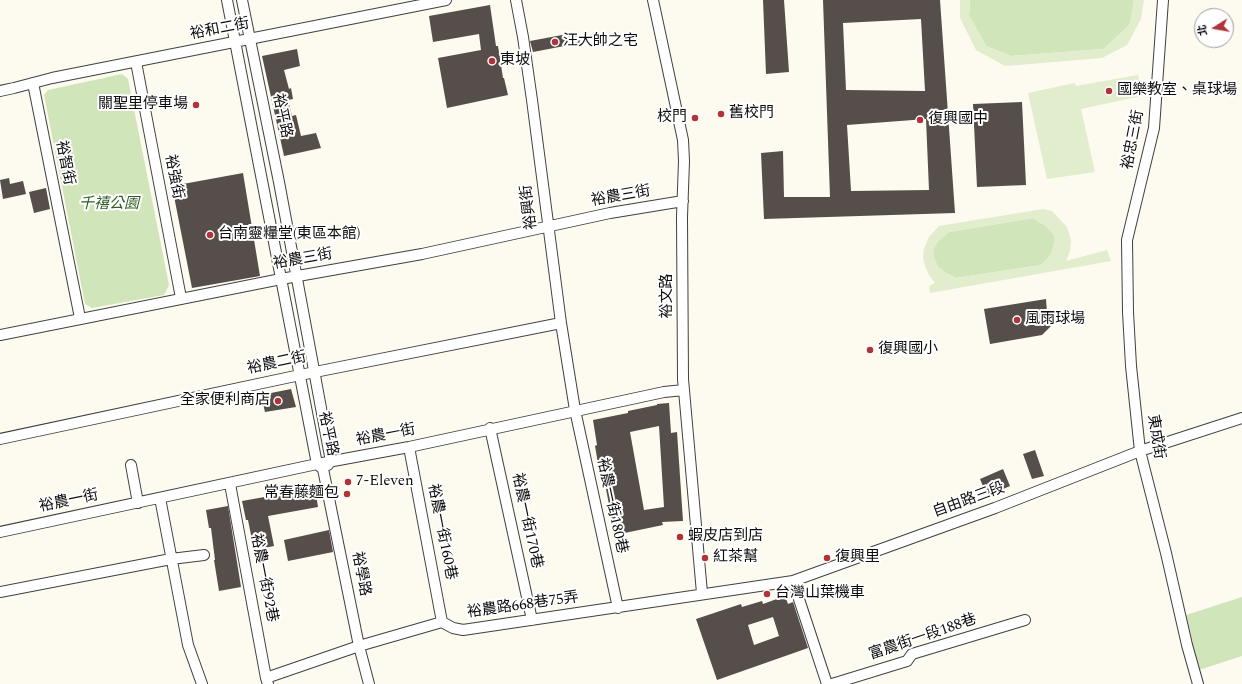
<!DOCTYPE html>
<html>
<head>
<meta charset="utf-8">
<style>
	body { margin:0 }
	#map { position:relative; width:1242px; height:684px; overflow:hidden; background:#fdfaef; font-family:Spectral,"Noto Sans TC",serif }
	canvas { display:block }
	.north { position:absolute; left:1194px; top:8px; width:40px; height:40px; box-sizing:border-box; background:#fff; border:1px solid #9e9e9e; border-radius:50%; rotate:259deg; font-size:11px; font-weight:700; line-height:16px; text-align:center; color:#0d0d0d }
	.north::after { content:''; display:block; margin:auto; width:14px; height:18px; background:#af3339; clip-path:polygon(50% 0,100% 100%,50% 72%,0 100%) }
</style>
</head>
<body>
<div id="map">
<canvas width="1242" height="684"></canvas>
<div class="north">北</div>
</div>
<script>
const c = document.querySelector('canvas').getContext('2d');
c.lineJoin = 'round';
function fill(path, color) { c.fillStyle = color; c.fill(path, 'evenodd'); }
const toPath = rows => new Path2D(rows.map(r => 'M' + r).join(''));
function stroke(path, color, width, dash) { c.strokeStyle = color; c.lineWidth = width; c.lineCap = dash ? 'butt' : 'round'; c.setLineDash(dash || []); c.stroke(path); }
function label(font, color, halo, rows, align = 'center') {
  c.font = font + ' Spectral,"Noto Sans TC",serif'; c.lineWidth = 4; c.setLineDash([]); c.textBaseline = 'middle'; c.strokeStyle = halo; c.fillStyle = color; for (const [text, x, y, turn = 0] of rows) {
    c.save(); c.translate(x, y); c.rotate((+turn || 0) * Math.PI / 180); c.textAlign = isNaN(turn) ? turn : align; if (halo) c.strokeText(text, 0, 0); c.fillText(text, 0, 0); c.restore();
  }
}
fill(toPath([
	[970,0,1134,0,1130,24,1104,49,1011,56,986,46,969,15],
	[122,74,128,79,169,285,164,295,92,308,85,304,44,95,48,90],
	[1033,218,1046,226,1054,235,1054,244,1052,252,1048,258,1041,265,956,278,946,273,938,267,934,258,934,248,938,241,949,232],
	[1242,597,1242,656,1196,671,1186,615]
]), '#d1e5bb');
fill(toPath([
	[960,0,970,0,969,15,986,46,1011,56,1104,49,1130,24,1134,0,1144,0,1141,19,1127,45,1102,58,1005,66,976,50,960,18],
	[1138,75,1142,96,1081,109,1095,172,1047,179,1028,93,1075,83,1076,86],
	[1043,209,1052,211,1067,227,1071,240,1070,251,1066,261,1107,250,1111,261,930,293,929,286,935,283,929,275,925,266,923,258,924,249,929,237,939,226],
	[1033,218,1046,226,1054,235,1054,244,1052,252,1048,258,1041,265,956,278,946,273,938,267,934,258,934,248,938,241,949,232]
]), '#e1edcc');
fill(toPath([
	[763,0,784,0,789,72,766,74],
	[823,0,940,0,955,213,764,219,761,153,783,151,784,197,830,197],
	[921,19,925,91,846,90,843,23],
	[926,119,929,190,851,191,847,125],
	[490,5,496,46,498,46,503,78,504,78,508,95,447,108,438,58,481,50,479,34,433,42,429,16],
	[578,32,580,43,533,52,530,41],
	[297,49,300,66,284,70,289,89,291,88,293,99,288,100,292,116,296,115,301,136,316,133,321,148,284,156,262,56],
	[1022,102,1026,185,977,187,973,104],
	[243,173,260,276,192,288,172,186],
	[9,178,10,184,23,181,26,194,3,199,0,180],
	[46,188,50,209,34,213,29,192],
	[1046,299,1047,313,1051,326,1042,335,990,344,984,309],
	[291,389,296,407,265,412,261,395],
	[669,403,671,433,677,432,683,521,662,522,663,525,615,535,603,474,600,475,595,446,597,445,593,420,628,413,628,411,657,405,657,404],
	[659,426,664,507,644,510,630,432],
	[1035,450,1044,476,1032,479,1023,454],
	[1003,469,1010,486,987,496,980,479],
	[315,488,318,507,268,516,274,546,254,550,248,520,246,520,242,501],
	[228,506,241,587,219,591,214,560,215,560,211,528,209,528,206,510],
	[329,530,333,552,288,561,284,540],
	[785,596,788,604,793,602,808,648,717,680,696,619,741,604,742,607,762,601,763,604],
	[773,617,779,636,754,645,748,625]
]), '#554e4a');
const street = toPath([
	[227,0,317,464,322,468],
	[242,0,279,182,329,451,331,461,328,465],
	[516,0,523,37,532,100,561,323,575,410,618,608],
	[653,0,683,140,684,161,682,217,683,379,702,593],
	[1163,0,1154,128,1127,240,1128,312,1131,366,1140,451,1166,553,1187,645,1198,684],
	[136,62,181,298],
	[33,83,80,318],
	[0,91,14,88,52,78,446,0],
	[0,335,281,279,422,254,610,213,683,201],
	[490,428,532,620],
	[0,439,300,375,561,323],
	[409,447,442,622],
	[131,465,138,503],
	[323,469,359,646,369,684],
	[230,484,266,678],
	[160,498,188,645,202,684],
	[0,532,317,464,409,447,664,392,684,390],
	[793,581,827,684],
	[0,592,171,559,204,555],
	[268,684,266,678,359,646,442,622,453,628,463,630,793,581,995,508,1140,451,1242,418],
	[832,684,907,661,912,654,1025,620]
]);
stroke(street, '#404040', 12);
stroke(street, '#fff', 10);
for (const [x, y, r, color] of [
	[555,42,4,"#af3339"],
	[492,61,4,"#af3339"],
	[1109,91,4,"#af3339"],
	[196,105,4,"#af3339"],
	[721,114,4,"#af3339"],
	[695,118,4,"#af3339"],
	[920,120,4,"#af3339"],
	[210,235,4,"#af3339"],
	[1017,320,4,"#af3339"],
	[870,350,4,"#af3339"],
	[278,401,4,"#af3339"],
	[348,482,4,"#af3339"],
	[347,494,4,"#af3339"],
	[680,537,4,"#af3339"],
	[705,558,4,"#af3339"],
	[827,558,4,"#af3339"],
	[767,594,4,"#af3339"]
]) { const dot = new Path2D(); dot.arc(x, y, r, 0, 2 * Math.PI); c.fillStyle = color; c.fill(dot); stroke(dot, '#fff', 1.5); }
label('15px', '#0d0d0d', '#fff', [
	["裕和二街",220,30,-11],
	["裕平路",281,116,78],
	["裕忠三街",1134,140,-79],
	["裕智街",64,163,79],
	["裕強街",173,177,79],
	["裕農三街",621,197,-10],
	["裕興街",530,207,-97],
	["裕農三街",303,260,-10],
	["裕文路",668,296,-90],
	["裕農二街",277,364,-12],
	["裕平路",327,434,78],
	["裕農一街",386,436,-11],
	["東成街",1155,437,81],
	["自由路三段",969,501,-20],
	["裕農一街",69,502,-12],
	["裕農一街180巷",611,506,78],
	["裕農一街170巷",526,521,78],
	["裕農一街160巷",441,532,79],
	["裕學路",360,574,79],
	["裕農一街92巷",263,578,79],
	["裕農路668巷75弄",523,606,-8],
	["富農街一段188巷",923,638,-19]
]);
label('15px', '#0d0d0d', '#fff', [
	["汪大帥之宅",563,42],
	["東坡",500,61],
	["國樂教室、桌球場",1117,91],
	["關聖里停車場",188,105,"right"],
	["舊校門",729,114],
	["校門",687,118,"right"],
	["復興國中",928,120],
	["台南靈糧堂(東區本館)",218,235],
	["風雨球場",1025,320],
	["復興國小",878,350],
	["全家便利商店",270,401,"right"],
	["7-Eleven",356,482],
	["常春藤麵包",339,494,"right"],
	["蝦皮店到店",688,537],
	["紅茶幫",713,558],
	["復興里",835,558],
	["台灣山葉機車",775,594]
], 'left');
label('italic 15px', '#305e24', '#fff', [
	["千禧公園",109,205]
]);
</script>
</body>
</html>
